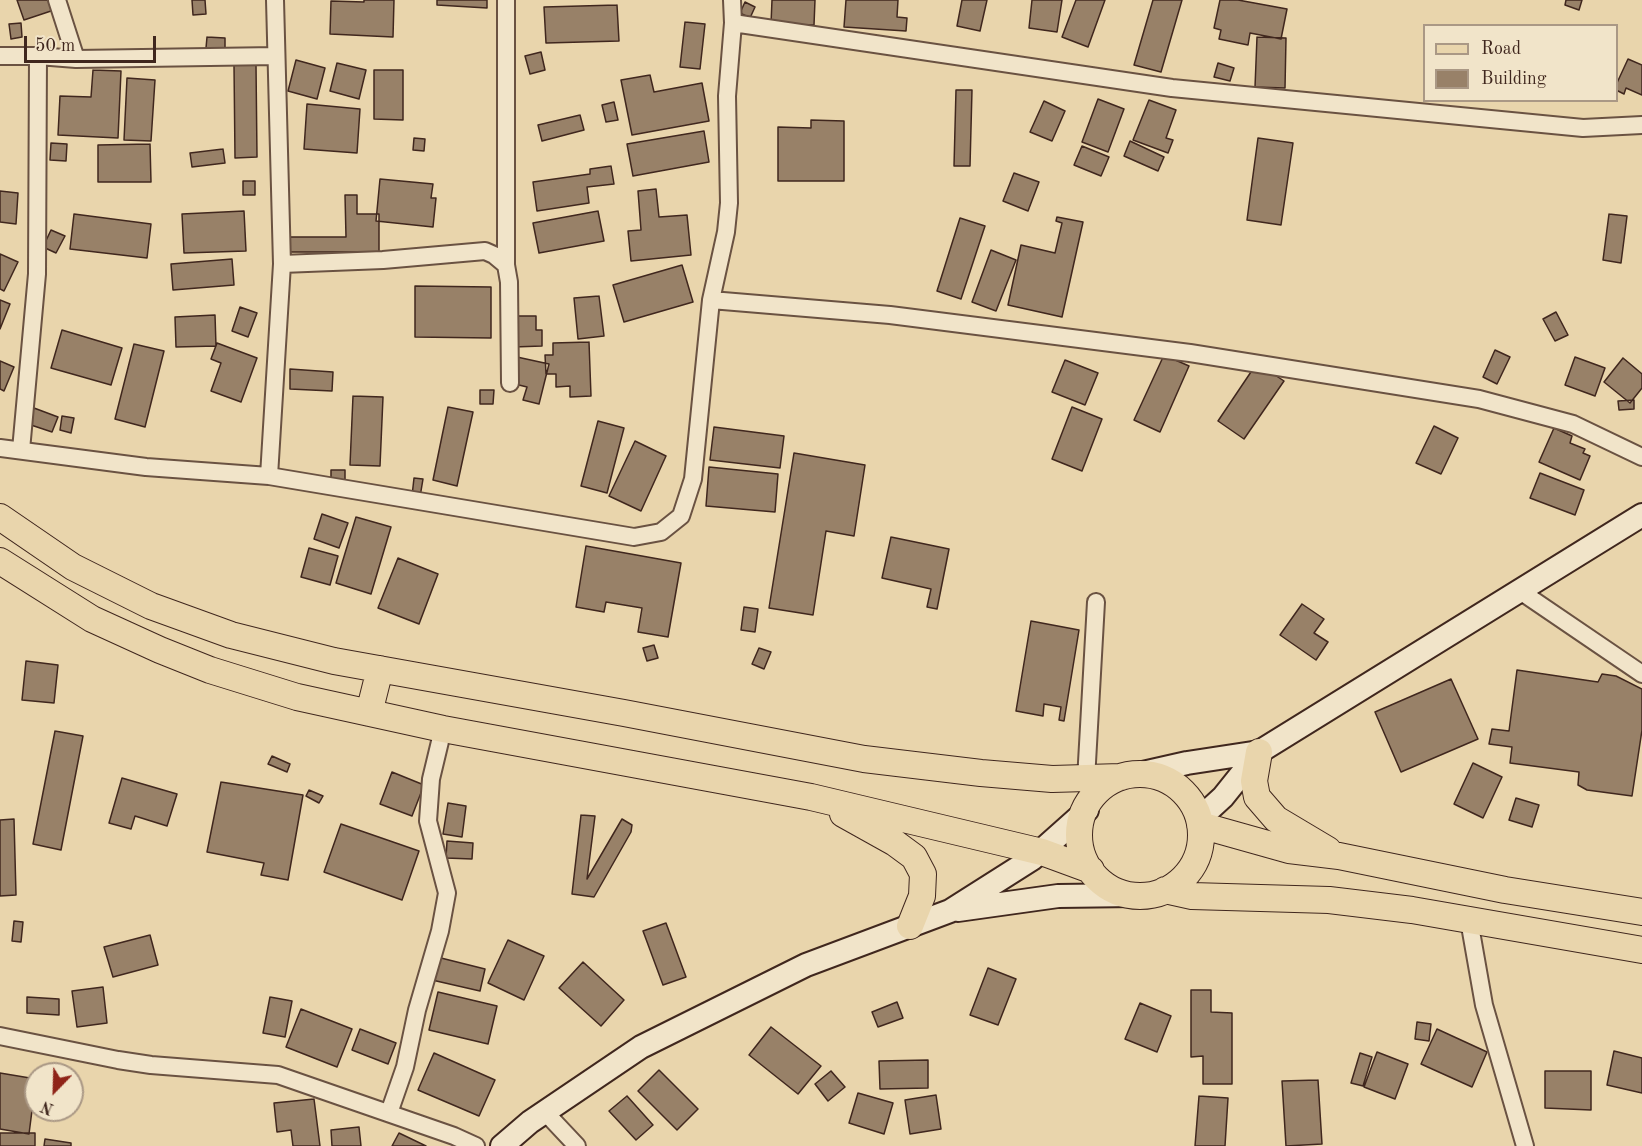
<!DOCTYPE html>
<html>
<head>
<meta charset="utf-8">
<style>
	body { margin:0 }
	#map { position:relative; width:1642px; height:1146px; overflow:hidden; background:#e9d5ac; font-family:"Old Standard TT",serif }
	canvas { display:block }
	.legend { position:absolute; left:1423px; top:24px; width:195px; height:78px; box-sizing:border-box; background:#f1e4c9; border:2px solid #aa9885; margin:0; padding:8px 10px; list-style:none; font-size:18px; color:#40271e }
	.legend li { display:flex; align-items:center; gap:12px; height:30px }
	.legend b { width:30px; border:2px solid #aa9885 }
	.north { position:absolute; left:24px; top:1062px; width:60px; height:60px; box-sizing:border-box; background:#f1e4c9; border:2px solid #aa9885; border-radius:50%; rotate:203deg; font-size:16px; font-weight:700; line-height:24px; text-align:center; color:#40271e }
	.north::after { content:''; display:block; margin:auto; width:21px; height:27px; background:#8f2418; clip-path:polygon(50% 0,100% 100%,50% 72%,0 100%) }
	.scale { position:absolute; left:24px; top:36px; width:132px; height:27px; box-sizing:border-box; border:3px solid #40271e; border-top:0; padding-left:8px; font-size:18px; line-height:21px; white-space:nowrap; color:#40271e; -webkit-text-stroke:4px #f1e4c9; paint-order:stroke }
</style>
</head>
<body>
<div id="map">
<canvas width="1642" height="1146"></canvas>
<ul class="legend">
<li><b style="height:8px;background:#e9d5ac"></b>Road</li>
<li><b style="height:16px;background:#988168"></b>Building</li>
</ul>
<div class="north">N</div>
<div class="scale">50 m</div>
</div>
<script>
const c = document.querySelector('canvas').getContext('2d');
c.lineJoin = 'round';
function fill(path, color) { c.fillStyle = color; c.fill(path, 'evenodd'); }
const toPath = rows => new Path2D(rows.map(r => 'M' + r).join(''));
function stroke(path, color, width, dash) { c.strokeStyle = color; c.lineWidth = width; c.lineCap = dash ? 'butt' : 'round'; c.setLineDash(dash || []); c.stroke(path); }
const building = toPath([
	[17,0,50,0,54,10,24,20,17,0],
	[192,0,205,0,206,14,193,15,192,0],
	[364,0,394,0,393,37,330,34,331,1,364,2,364,0],
	[437,0,487,0,487,8,437,5,437,0],
	[772,0,815,0,814,25,771,24,772,0],
	[846,0,898,0,897,17,907,18,906,31,844,27,846,0],
	[962,0,987,0,980,31,957,26,962,0],
	[1032,0,1062,0,1057,32,1029,28,1032,0],
	[1076,0,1105,0,1088,47,1062,37,1076,0],
	[1153,0,1182,0,1161,72,1134,65,1153,0],
	[1220,0,1238,0,1287,9,1281,39,1250,33,1248,45,1219,39,1221,30,1214,28,1220,0],
	[1566,0,1582,0,1579,10,1565,5,1566,0],
	[745,2,755,7,750,18,740,13,745,2],
	[617,5,619,41,546,43,544,7,617,5],
	[685,22,705,24,700,69,680,67,685,22],
	[21,23,22,37,11,39,9,24,21,23],
	[207,37,225,38,225,49,206,48,207,37],
	[1257,37,1286,38,1285,88,1255,87,1257,37],
	[541,52,545,70,530,74,525,56,541,52],
	[1628,59,1642,65,1642,95,1626,88,1624,94,1616,90,1616,85,1628,59],
	[296,60,325,68,317,99,288,91,296,60],
	[337,63,366,70,359,99,330,91,337,63],
	[1218,63,1234,68,1230,81,1214,77,1218,63],
	[234,65,256,65,257,157,235,158,234,65],
	[93,70,121,71,118,138,58,135,60,96,91,97,93,70],
	[374,70,403,70,403,120,374,119,374,70],
	[650,75,654,92,702,83,709,121,632,135,621,80,650,75],
	[127,78,155,80,151,141,124,140,127,78],
	[956,90,972,90,970,166,954,166,956,90],
	[1098,99,1124,109,1108,152,1082,142,1098,99],
	[1149,100,1176,110,1166,138,1173,140,1168,153,1133,140,1149,100],
	[1044,101,1065,111,1052,141,1030,132,1044,101],
	[614,102,618,120,606,122,602,105,614,102],
	[307,104,360,109,357,153,304,149,307,104],
	[580,115,584,130,542,141,538,125,580,115],
	[811,120,844,121,844,181,778,181,778,127,811,128,811,120],
	[704,131,709,162,633,176,627,144,704,131],
	[414,138,425,139,424,151,413,150,414,138],
	[1258,138,1293,143,1281,225,1247,220,1258,138],
	[1130,141,1164,157,1158,171,1124,156,1130,141],
	[51,143,67,144,66,161,50,160,51,143],
	[150,144,151,182,98,182,98,145,150,144],
	[1082,146,1109,157,1101,176,1074,165,1082,146],
	[223,149,225,163,192,167,190,153,223,149],
	[611,166,614,184,587,187,589,203,537,211,533,182,590,174,590,169,611,166],
	[1014,173,1039,182,1028,211,1003,201,1014,173],
	[380,179,433,184,431,198,436,198,433,227,376,221,380,179],
	[243,181,255,181,255,195,243,195,243,181],
	[656,189,659,217,687,215,691,255,631,261,628,231,641,230,638,191,656,189],
	[0,191,18,193,16,224,0,222,0,191],
	[345,195,357,195,357,214,379,214,379,252,290,252,290,237,346,237,345,195],
	[244,211,246,251,184,253,182,214,244,211],
	[598,211,604,241,539,253,533,223,598,211],
	[74,214,151,224,147,258,70,249,74,214],
	[1609,214,1627,216,1621,263,1603,260,1609,214],
	[1057,217,1083,222,1062,317,1008,305,1021,245,1055,253,1062,223,1056,221,1057,217],
	[960,218,985,226,961,299,937,291,960,218],
	[51,230,65,236,56,253,43,247,51,230],
	[991,250,1016,260,996,311,972,302,991,250],
	[0,254,18,262,4,291,0,289,0,254],
	[232,259,234,285,173,290,171,264,232,259],
	[682,265,693,302,624,322,613,285,682,265],
	[415,286,491,287,491,338,415,337,415,286],
	[599,296,604,336,578,339,574,298,599,296],
	[0,300,10,304,0,329,0,300],
	[240,307,257,313,248,337,232,331,240,307],
	[1556,312,1568,335,1555,341,1543,319,1556,312],
	[215,315,216,346,176,347,175,317,215,315],
	[513,316,536,316,536,330,542,330,542,346,513,347,513,316],
	[62,330,122,348,111,385,51,368,62,330],
	[589,342,591,396,570,397,570,386,556,387,556,374,546,374,545,355,553,355,553,343,589,342],
	[217,343,257,358,241,402,211,391,221,363,211,359,217,343],
	[134,344,164,351,145,427,115,419,134,344],
	[1495,350,1510,357,1497,384,1483,377,1495,350],
	[1164,355,1189,366,1160,432,1134,420,1164,355],
	[517,357,549,364,539,404,523,400,527,387,511,383,517,357],
	[1575,357,1605,368,1595,396,1565,385,1575,357],
	[1623,358,1642,374,1642,388,1630,403,1604,382,1623,358],
	[1065,360,1098,373,1085,405,1052,392,1065,360],
	[0,361,14,367,4,391,0,389,0,361],
	[1257,363,1284,381,1244,439,1218,421,1257,363],
	[290,369,333,372,332,391,290,389,290,369],
	[480,390,494,390,493,404,480,404,480,390],
	[353,396,383,397,380,466,350,465,353,396],
	[1634,400,1634,409,1619,410,1618,401,1634,400],
	[448,407,473,412,457,486,433,480,448,407],
	[1072,407,1102,419,1082,471,1052,459,1072,407],
	[34,408,58,417,52,432,28,424,34,408],
	[62,416,74,418,71,433,60,430,62,416],
	[598,421,624,428,607,493,581,486,598,421],
	[1434,426,1458,438,1441,474,1416,463,1434,426],
	[714,427,784,436,780,468,710,460,714,427],
	[1554,428,1572,436,1570,443,1585,449,1583,453,1590,456,1580,480,1539,462,1554,428],
	[635,441,666,456,641,511,609,496,635,441],
	[794,453,865,465,854,536,826,531,813,615,769,608,794,453],
	[709,467,778,474,775,512,706,506,709,467],
	[331,470,345,470,345,480,331,479,331,470],
	[1540,473,1584,490,1575,515,1530,498,1540,473],
	[414,478,423,479,420,497,412,496,414,478],
	[322,514,348,523,339,548,314,539,322,514],
	[356,517,391,527,371,594,336,583,356,517],
	[891,537,949,549,937,609,927,607,931,589,882,578,891,537],
	[586,546,681,563,668,637,638,632,642,608,606,602,604,612,576,607,586,546],
	[309,548,338,556,330,585,301,577,309,548],
	[398,558,438,574,419,624,378,608,398,558],
	[1302,604,1324,619,1314,633,1328,642,1316,660,1280,635,1302,604],
	[744,607,758,609,755,632,741,630,744,607],
	[1031,621,1079,630,1064,721,1059,720,1061,707,1044,704,1043,716,1016,711,1031,621],
	[654,645,658,658,647,661,643,648,654,645],
	[759,648,771,652,764,669,752,664,759,648],
	[26,661,58,665,54,703,22,700,26,661],
	[1517,670,1598,682,1602,674,1616,676,1642,689,1642,730,1632,796,1587,790,1578,785,1579,772,1510,763,1512,747,1489,744,1492,729,1509,731,1517,670],
	[1451,679,1478,739,1401,772,1375,712,1451,679],
	[55,731,83,736,61,850,33,844,55,731],
	[272,756,290,764,287,772,268,764,272,756],
	[1473,763,1502,777,1483,818,1454,804,1473,763],
	[392,772,424,785,412,816,380,804,392,772],
	[122,778,177,794,167,826,135,816,131,829,109,823,122,778],
	[221,782,303,795,288,880,261,875,264,863,207,852,221,782],
	[309,790,323,796,319,803,306,796,309,790],
	[1516,798,1539,805,1532,827,1509,820,1516,798],
	[448,803,466,806,462,837,443,834,448,803],
	[581,815,595,816,587,879,622,819,632,825,631,832,594,897,572,894,581,815],
	[14,819,16,895,0,896,0,820,14,819],
	[341,824,419,851,402,900,324,872,341,824],
	[447,841,473,843,472,859,446,858,447,841],
	[14,921,23,922,21,942,12,941,14,921],
	[666,923,686,977,663,985,643,931,666,923],
	[150,935,158,965,113,977,104,947,150,935],
	[508,940,544,956,524,1000,488,983,508,940],
	[437,957,485,969,480,991,432,980,437,957],
	[583,962,624,1000,601,1026,559,988,583,962],
	[988,968,1016,979,998,1025,970,1015,988,968],
	[103,987,107,1023,77,1027,72,991,103,987],
	[1191,990,1211,990,1211,1012,1232,1013,1232,1084,1203,1084,1203,1056,1191,1057,1191,990],
	[438,992,497,1006,488,1044,429,1030,438,992],
	[27,997,59,999,59,1015,27,1013,27,997],
	[270,997,292,1001,285,1037,263,1033,270,997],
	[897,1002,903,1018,878,1027,872,1012,897,1002],
	[1140,1003,1171,1016,1157,1052,1125,1039,1140,1003],
	[301,1009,352,1029,337,1067,286,1047,301,1009],
	[1417,1022,1431,1024,1429,1041,1415,1039,1417,1022],
	[771,1027,821,1066,798,1094,749,1055,771,1027],
	[360,1029,396,1043,388,1064,352,1050,360,1029],
	[1437,1029,1487,1052,1472,1087,1421,1064,1437,1029],
	[1614,1051,1642,1058,1642,1093,1607,1085,1614,1051],
	[1377,1052,1408,1064,1395,1099,1364,1087,1377,1052],
	[434,1053,495,1080,479,1116,418,1090,434,1053],
	[1360,1053,1372,1057,1363,1086,1351,1083,1360,1053],
	[928,1060,928,1088,880,1089,879,1061,928,1060],
	[659,1070,698,1109,677,1130,638,1091,659,1070],
	[831,1071,845,1087,828,1101,815,1084,831,1071],
	[1545,1071,1591,1071,1591,1110,1545,1108,1545,1071],
	[0,1073,36,1079,29,1134,0,1129,0,1073],
	[1318,1080,1322,1144,1286,1146,1282,1081,1318,1080],
	[858,1093,893,1103,884,1134,849,1123,858,1093],
	[936,1095,941,1129,910,1134,905,1100,936,1095],
	[627,1096,653,1125,636,1140,609,1111,627,1096],
	[1199,1096,1228,1098,1225,1146,1195,1146,1199,1096],
	[314,1099,320,1146,293,1146,291,1130,277,1132,274,1103,314,1099],
	[359,1127,361,1146,332,1146,331,1130,359,1127],
	[0,1133,35,1133,35,1146,0,1146,0,1133],
	[399,1133,426,1146,392,1146,399,1133],
	[45,1139,71,1143,71,1146,44,1146,45,1139]
]);
fill(building, '#988168');
stroke(building, '#40271e', 1.5);
const street = toPath([
	[57,0,76,59],
	[506,0,506,265],
	[733,23,1172,88,1583,128,1642,125],
	[0,56,38,56,76,59,276,56],
	[282,264,383,260,485,251,494,255,506,265,509,282,510,383],
	[711,300,890,315,1190,353,1479,399,1573,424,1642,457],
	[0,448,146,467,269,476,634,537,661,532,681,516,693,479,711,300,726,232,729,203,727,96,733,23,732,0],
	[21,450,37,274,38,56],
	[269,476,282,264,275,0],
	[1520,591,1642,674],
	[1086,780,1096,602],
	[1469,920,1484,1005,1525,1146],
	[0,1036,118,1060,151,1065,278,1075,454,1136,476,1146],
	[545,1112,577,1146],
	[389,1113,405,1067,417,1010,440,931,447,893,428,821,431,779,443,729]
]);
const secondary = toPath([
	[1134,775,1187,763,1259,752],
	[1197,815,1211,808,1223,797,1259,752,1642,515],
	[958,910,1058,896,1135,895],
	[502,1146,530,1122,641,1047,806,965,950,911,1032,859,1087,810]
]);
const primary = toPath([
	[0,517,73,567,151,606,231,635,334,661,624,713,864,759,981,773,1052,779,1121,777],
	[0,561,92,619,160,650,210,670,297,697,443,729,811,797,1042,852,1091,870],
	[369,713,380,669],
	[1259,752,1254,781,1257,797,1276,819,1328,850],
	'1079 835a61 61 0 1 1 122 0a61 61 0 1 1-122 0Z',
	[843,814,895,843,914,857,923,874,922,896,910,926],
	[1200,825,1289,850,1339,856,1505,890,1642,912],
	[1165,890,1192,896,1329,900,1412,910,1642,950]
]);
stroke(street, '#6a5242', 20);
stroke(secondary, '#40271e', 26);
stroke(primary, '#40271e', 28);
stroke(street, '#f1e4c9', 16);
stroke(secondary, '#f1e4c9', 22);
stroke(primary, '#e9d5ac', 26);
</script>
</body>
</html>
